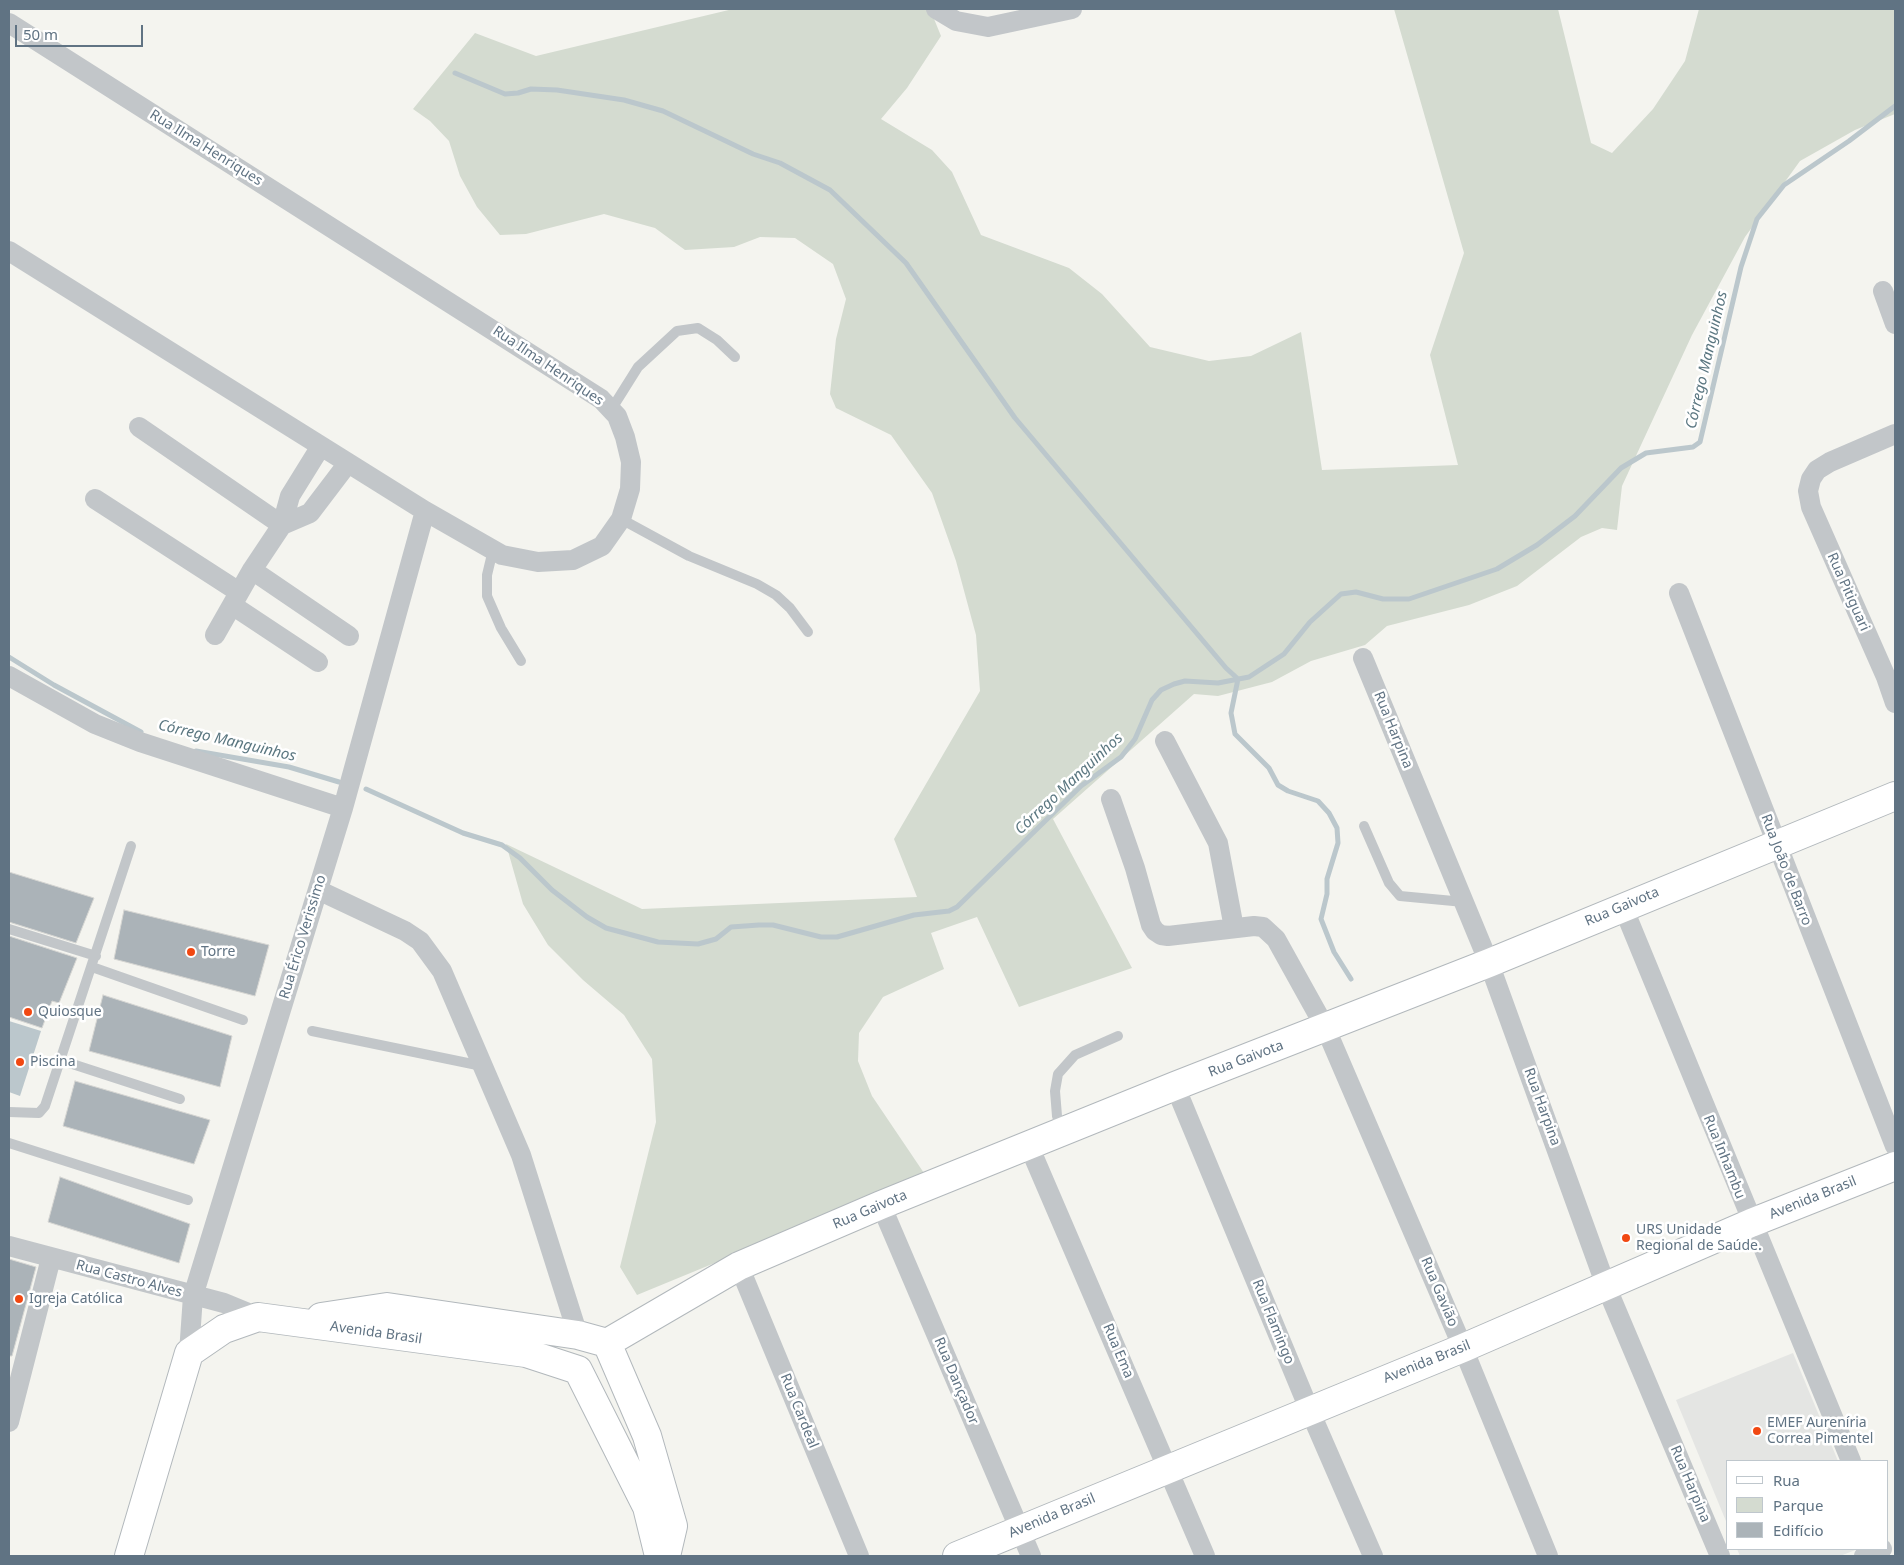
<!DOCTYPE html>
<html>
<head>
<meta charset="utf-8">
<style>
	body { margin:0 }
	#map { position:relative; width:1904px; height:1565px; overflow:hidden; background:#f4f4ef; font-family:"Noto Sans",sans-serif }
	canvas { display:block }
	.frame { position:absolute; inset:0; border:10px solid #607383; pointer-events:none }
	.legend { position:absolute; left:1726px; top:1460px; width:162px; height:90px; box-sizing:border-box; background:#fff; border:1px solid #bfc7cd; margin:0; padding:6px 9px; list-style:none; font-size:15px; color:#607383 }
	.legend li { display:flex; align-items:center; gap:10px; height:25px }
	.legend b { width:25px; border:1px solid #bfc7cd }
	.scale { position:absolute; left:15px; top:25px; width:128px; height:22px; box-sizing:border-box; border:2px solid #607383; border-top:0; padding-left:6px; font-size:15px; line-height:18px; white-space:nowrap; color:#607383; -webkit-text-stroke:4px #fff; paint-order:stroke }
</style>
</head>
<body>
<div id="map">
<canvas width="1904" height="1565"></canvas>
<div class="frame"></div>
<ul class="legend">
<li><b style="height:6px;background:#fff"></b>Rua</li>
<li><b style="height:14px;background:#d4dbd0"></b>Parque</li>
<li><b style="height:14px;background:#abb3b8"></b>Edifício</li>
</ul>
<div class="scale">50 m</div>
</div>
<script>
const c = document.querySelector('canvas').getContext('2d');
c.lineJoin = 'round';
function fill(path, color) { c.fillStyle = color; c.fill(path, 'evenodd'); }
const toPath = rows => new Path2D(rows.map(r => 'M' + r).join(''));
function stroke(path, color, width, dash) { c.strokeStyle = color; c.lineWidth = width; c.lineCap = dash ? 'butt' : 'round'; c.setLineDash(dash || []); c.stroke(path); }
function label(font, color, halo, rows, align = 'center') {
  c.font = font + ' "Noto Sans",sans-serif'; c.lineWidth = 5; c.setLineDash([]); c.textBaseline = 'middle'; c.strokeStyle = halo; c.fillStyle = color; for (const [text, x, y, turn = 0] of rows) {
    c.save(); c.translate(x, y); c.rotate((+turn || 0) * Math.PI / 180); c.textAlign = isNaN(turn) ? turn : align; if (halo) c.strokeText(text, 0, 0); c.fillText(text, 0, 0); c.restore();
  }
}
fill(toPath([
	[1793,1353,1838,1461,1728,1461,1728,1526,1676,1400],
	[1737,1549,1858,1549,1840,1556,1740,1556]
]), '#e4e5e3');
fill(toPath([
	[733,9,930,9,941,36,907,88,881,119,932,150,952,172,981,235,1069,268,1102,294,1150,347,1209,361,1251,356,1301,332,1322,470,1458,465,1430,355,1464,253,1394,9,1558,9,1591,143,1612,153,1653,109,1685,61,1699,9,1895,9,1895,114,1855,130,1800,161,1745,237,1692,335,1622,486,1617,530,1602,528,1581,537,1517,586,1469,605,1387,626,1365,645,1311,661,1272,682,1218,696,1194,694,1053,819,1132,968,1019,1007,977,917,931,933,944,969,883,997,859,1033,858,1061,872,1096,926,1176,637,1295,620,1267,656,1122,652,1059,624,1015,583,980,548,945,523,904,506,844,642,909,917,897,894,839,980,691,976,635,956,561,932,493,891,435,836,408,830,394,836,339,846,299,833,264,795,238,760,237,734,247,685,250,655,228,604,214,526,234,500,235,477,207,460,176,449,141,430,121,413,109,475,33,536,56]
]), '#d4dbd0');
fill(toPath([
	[9,1021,41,1031,20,1096,9,1092]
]), '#bbc7cc');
stroke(toPath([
	[455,73,505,94,518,93,531,89,557,90,624,100,663,111,753,154,780,163,830,190,906,263,1015,418,1226,668,1238,679],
	[9,657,54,685,141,732],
	[1238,679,1231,713,1235,734,1269,768,1278,785,1288,791,1318,801,1329,813,1337,828,1338,843,1327,879,1327,894,1321,919,1334,952,1351,979],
	[196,751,289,767,339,782],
	[366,789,463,833,502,845,520,858,552,890,587,917,606,928,658,942,698,944,716,939,731,927,759,925,773,925,821,937,837,937,914,915,949,911,957,907,1081,786,1121,757,1135,739,1152,700,1161,690,1174,684,1185,681,1218,683,1249,677,1284,654,1310,622,1341,594,1356,592,1383,599,1409,599,1497,569,1537,545,1575,516,1621,468,1646,453,1693,447,1700,442,1741,267,1757,219,1784,185,1849,141,1895,106]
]), '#bbc7cc', 5);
const building = toPath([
	[9,872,94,898,76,943,9,922,9,872],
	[124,910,269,945,255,996,114,959,124,910],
	[9,936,77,958,59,1003,52,1001,42,1028,9,1017,9,936],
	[103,995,232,1036,220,1087,89,1051,103,995],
	[75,1081,210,1120,194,1164,63,1126,75,1081],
	[60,1177,190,1224,179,1263,48,1222,60,1177],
	[9,1259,36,1267,12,1356,9,1356,9,1259]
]);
fill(building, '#abb3b8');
stroke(building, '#d5d5d2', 1);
const secondary = toPath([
	[321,1317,387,1307,578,1335,607,1343,647,1436,673,1526,666,1556],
	[607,1343,739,1266,881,1205,1175,1086,1489,963,1895,796],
	[129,1556,189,1353,224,1329,258,1317,526,1353,578,1370,647,1507,659,1556],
	[957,1556,1463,1348,1751,1223,1895,1166]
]);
stroke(secondary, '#b2b8bc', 30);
stroke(toPath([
	[611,410,638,367,677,331,698,328,717,340,735,357],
	[621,519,689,556,757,584,776,595,790,608,808,632],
	[493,550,487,575,487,596,501,628,521,661],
	[1364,826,1389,883,1400,896,1464,902],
	[9,929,96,956],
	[92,967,243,1020],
	[312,1031,482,1066],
	[60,1060,180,1099],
	[9,1112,39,1113,45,1106,131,846],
	[1062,1131,1057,1116,1055,1091,1058,1074,1075,1055,1118,1036],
	[9,1143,188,1200]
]), '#c2c6c9', 10);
stroke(toPath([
	[936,9,956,21,988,27,1072,9],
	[9,23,601,399,617,416,625,437,631,462,630,489,621,519,602,546,573,560,538,562,502,555,425,511,9,251],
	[1883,291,1895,324],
	[139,427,282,525],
	[1895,434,1830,462,1817,470,1811,479,1808,491,1811,507,1886,677,1895,703],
	[95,499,239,592],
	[282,525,310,513,348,463],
	[252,570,349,636],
	[1679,593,1895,1146],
	[232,605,318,662],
	[215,635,252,570,282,525,290,496,321,446],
	[1363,658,1489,963,1606,1286,1720,1556],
	[9,676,95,724,140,742,343,808],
	[1165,741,1218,843,1234,928],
	[1111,799,1135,868,1151,925,1155,931,1161,935,1168,936,1254,926,1263,927,1276,939,1326,1029,1463,1348,1548,1556],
	[318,890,405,931,420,941,442,971,521,1155,578,1335],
	[1623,907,1851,1461],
	[1175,1086,1309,1409,1373,1556],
	[1029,1146,1205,1556],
	[881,1205,1031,1556],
	[9,1246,224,1303,258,1317],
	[739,1266,859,1556],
	[189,1353,193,1296,343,808,425,511],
	[9,1422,51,1258],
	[1864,1556,1882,1549]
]), '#c2c6c9', 20);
stroke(secondary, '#fff', 28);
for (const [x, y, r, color] of [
	[191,952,5,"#f14812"],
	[28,1012,5,"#f14812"],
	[20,1062,5,"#f14812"],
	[1626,1238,5,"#f14812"],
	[19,1299,5,"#f14812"],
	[1757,1431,5,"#f14812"]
]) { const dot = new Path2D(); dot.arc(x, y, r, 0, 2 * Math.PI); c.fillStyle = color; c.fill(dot); stroke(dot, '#fff', 2); }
label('14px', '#607383', '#fff', [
	["Rua Ilma Henriques",206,148,32],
	["Rua Ilma Henriques",548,366,34],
	["Rua Pitiguari",1848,592,66],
	["Rua Harpina",1393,730,68],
	["Rua João de Barro",1786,870,69],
	["Rua Gaivota",1622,907,-23],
	["Rua Érico Verissimo",303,937,-73],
	["Rua Gaivota",1246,1059,-21],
	["Rua Harpina",1542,1107,70],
	["Rua Inhambu",1724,1157,68],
	["Avenida Brasil",1813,1198,-22],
	["Rua Gaivota",870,1210,-23],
	["Rua Castro Alves",129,1279,15],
	["Rua Gavião",1439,1292,67],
	["Rua Flamingo",1273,1322,68],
	["Avenida Brasil",376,1333,8],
	["Rua Ema",1118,1351,67],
	["Avenida Brasil",1427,1362,-22],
	["Rua Dançador",956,1381,67],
	["Rua Cardeal",799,1411,68],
	["Rua Harpina",1690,1484,67],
	["Avenida Brasil",1052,1516,-23]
]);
label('14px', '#607383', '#fff', [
	["Torre",201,952],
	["Quiosque",38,1012],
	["Piscina",30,1062],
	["URS Unidade",1636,1230],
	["Regional de Saúde.",1636,1246],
	["Igreja Católica",29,1299],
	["EMEF Aureníria",1767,1423],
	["Correa Pimentel",1767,1439]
], 'left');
label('italic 15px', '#5b7781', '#fff', [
	["Córrego Manguinhos",1707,360,-77],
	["Córrego Manguinhos",227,741,13],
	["Córrego Manguinhos",1069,784,-43]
]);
</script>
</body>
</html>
